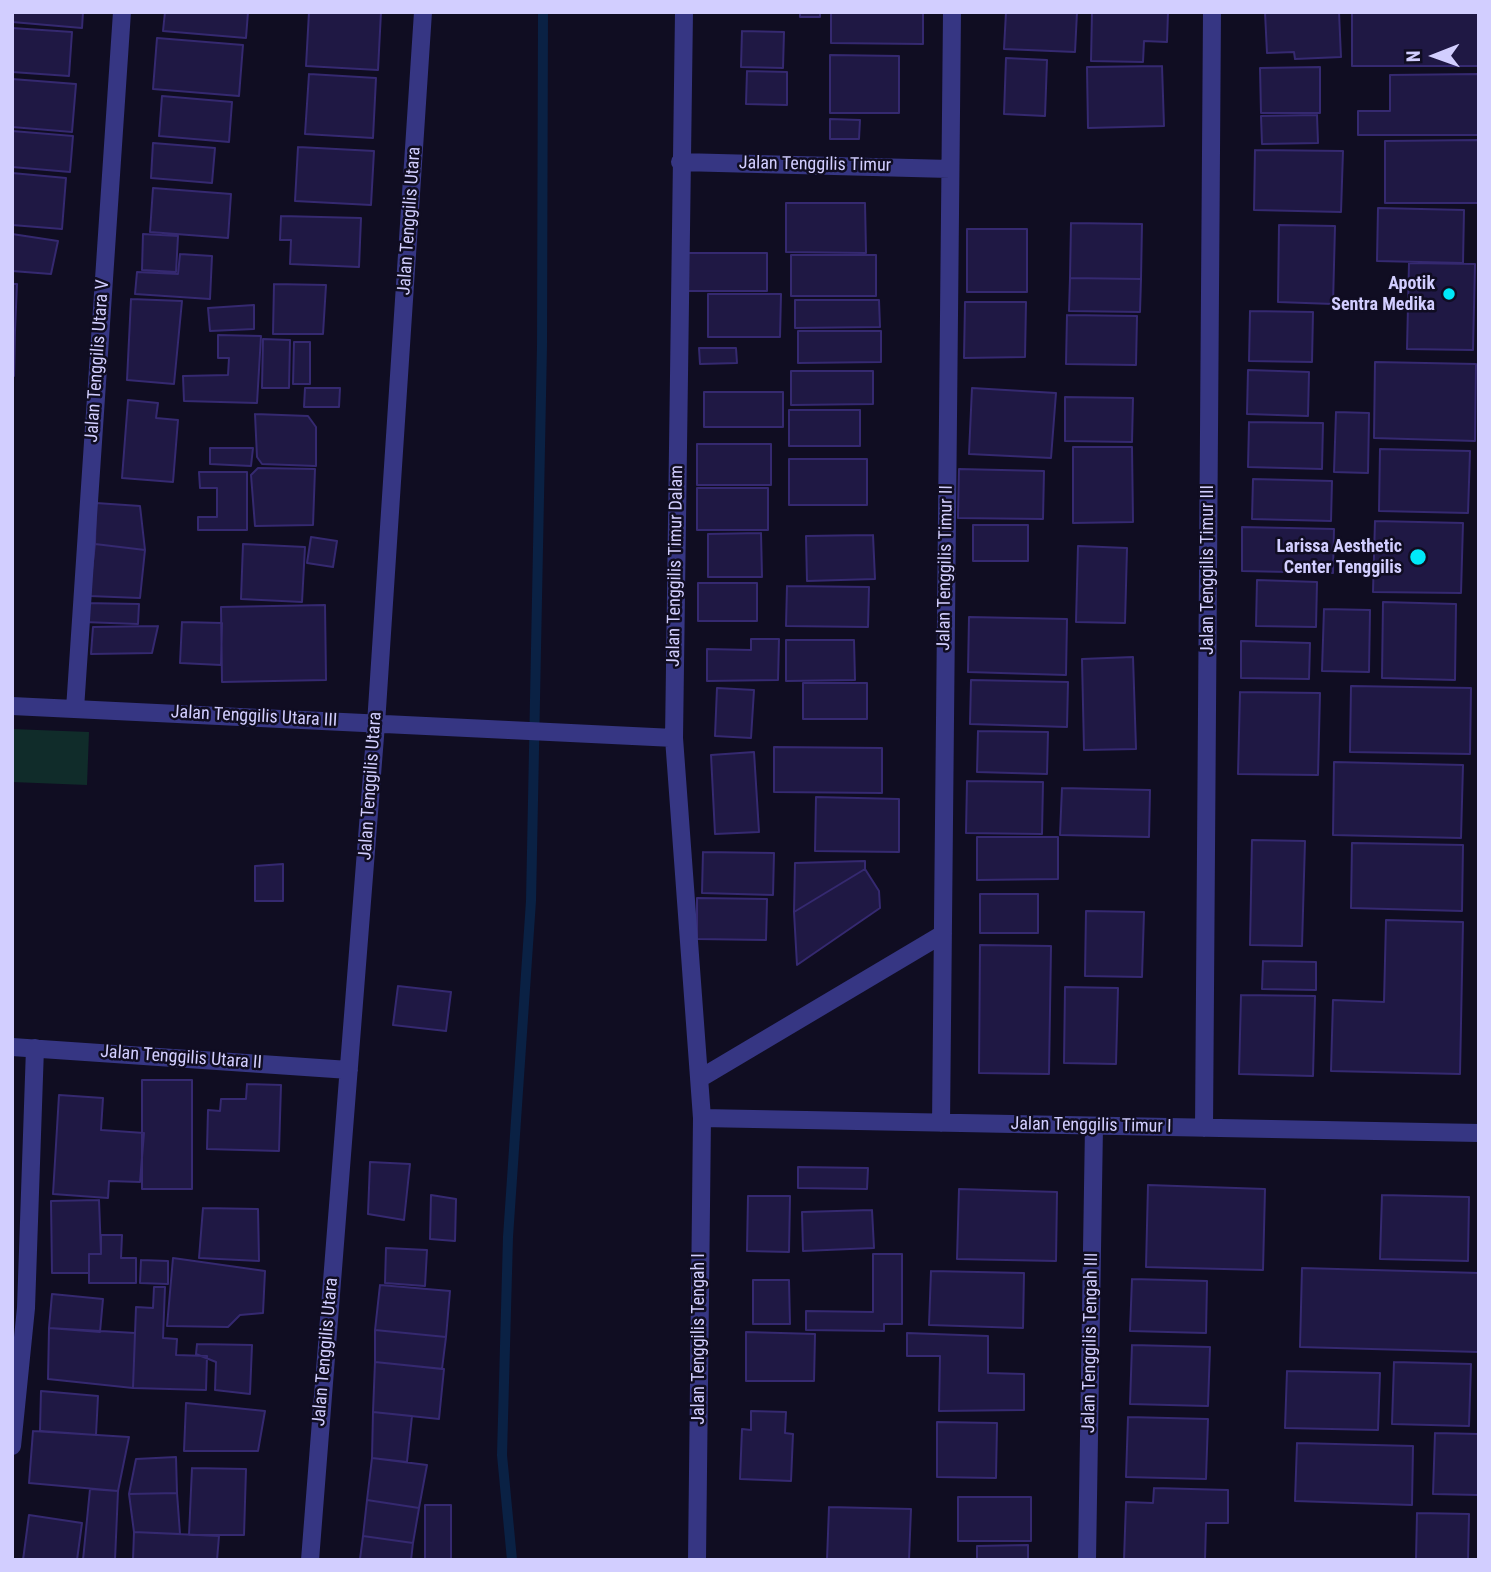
<!DOCTYPE html>
<html>
<head>
<meta charset="utf-8">
<style>
	body { margin:0 }
	#map { position:relative; width:1491px; height:1572px; overflow:hidden; background:#100d22; font-family:"Roboto Condensed",sans-serif }
	canvas { display:block }
	.frame { position:absolute; inset:0; border:14px solid #d2ceff; pointer-events:none }
	.north { position:absolute; left:1400px; top:21px; width:70px; height:70px; -webkit-text-stroke:5px #100d22; paint-order:stroke; rotate:269deg; font-size:19px; font-weight:700; line-height:28px; text-align:center; color:#d2ceff }
	.north::after { content:''; display:block; margin:auto; width:24px; height:32px; background:#d2ceff; clip-path:polygon(50% 0,100% 100%,50% 72%,0 100%) }
</style>
</head>
<body>
<div id="map">
<canvas width="1491" height="1572"></canvas>
<div class="frame"></div>
<div class="north">N</div>
</div>
<script>
const c = document.querySelector('canvas').getContext('2d');
c.lineJoin = 'round';
function fill(path, color) { c.fillStyle = color; c.fill(path, 'evenodd'); }
const toPath = rows => new Path2D(rows.map(r => 'M' + r).join(''));
function stroke(path, color, width, dash) { c.strokeStyle = color; c.lineWidth = width; c.lineCap = dash ? 'butt' : 'round'; c.setLineDash(dash || []); c.stroke(path); }
function label(font, color, halo, rows, align = 'center') {
  c.font = font + ' "Roboto Condensed",sans-serif'; c.lineWidth = 5; c.setLineDash([]); c.textBaseline = 'middle'; c.strokeStyle = halo; c.fillStyle = color; for (const [text, x, y, turn = 0] of rows) {
    c.save(); c.translate(x, y); c.rotate((+turn || 0) * Math.PI / 180); c.textAlign = isNaN(turn) ? turn : align; if (halo) c.strokeText(text, 0, 0); c.fillText(text, 0, 0); c.restore();
  }
}
fill(toPath([
	[12,729,89,732,87,785,12,782]
]), '#102c2a');
stroke(toPath([
	[512,1560,502,1455,508,1237,531,901,542,346,543,12]
]), '#0a2144', 10);
const building = toPath([
	[12,12,83,12,82,28,12,22,12,12],
	[165,12,248,12,246,38,163,31,165,12],
	[309,12,381,12,378,70,306,66,309,12],
	[800,12,820,12,820,17,800,17,800,12],
	[831,12,923,12,923,44,831,43,831,12],
	[1006,12,1077,12,1075,52,1004,49,1006,12],
	[1092,12,1168,12,1167,42,1144,41,1143,62,1091,61,1092,12],
	[1265,12,1339,12,1341,57,1295,59,1294,52,1267,53,1265,12],
	[1352,12,1479,12,1479,66,1352,66,1352,12],
	[12,28,72,32,69,76,12,72,12,28],
	[742,31,784,32,783,68,741,67,742,31],
	[157,38,243,45,239,96,153,89,157,38],
	[830,55,899,56,899,113,830,113,830,55],
	[1006,58,1047,60,1045,116,1004,114,1006,58],
	[1162,66,1164,126,1088,128,1087,67,1162,66],
	[1320,67,1320,113,1261,113,1260,68,1320,67],
	[747,71,787,72,787,105,746,104,747,71],
	[309,74,376,78,373,138,305,134,309,74],
	[1479,74,1479,135,1358,135,1358,111,1390,111,1390,75,1479,74],
	[12,79,76,84,72,132,12,127,12,79],
	[162,96,232,102,229,142,159,136,162,96],
	[1317,115,1318,143,1262,144,1261,116,1317,115],
	[830,119,860,120,859,139,830,139,830,119],
	[12,131,73,136,70,172,12,167,12,131],
	[1479,140,1479,203,1385,203,1385,141,1479,140],
	[153,143,215,148,212,183,151,178,153,143],
	[298,147,374,151,371,205,295,201,298,147],
	[1255,150,1343,151,1341,212,1254,210,1255,150],
	[12,173,66,178,62,229,12,225,12,173],
	[153,188,231,194,228,238,150,232,153,188],
	[786,203,865,203,866,253,786,252,786,203],
	[1378,208,1464,210,1463,263,1377,261,1378,208],
	[281,216,361,218,359,267,290,264,291,240,280,240,281,216],
	[1071,223,1142,224,1141,279,1070,278,1071,223],
	[1279,225,1335,226,1333,304,1278,302,1279,225],
	[967,229,1027,229,1027,292,967,292,967,229],
	[12,234,58,241,51,274,12,271,12,234],
	[143,234,178,236,176,272,142,270,143,234],
	[684,253,767,253,767,291,684,291,684,253],
	[180,254,212,256,210,299,135,294,137,272,178,274,180,254],
	[791,255,876,255,876,296,791,296,791,255],
	[1409,263,1475,264,1473,350,1407,349,1409,263],
	[1070,278,1141,279,1140,312,1069,311,1070,278],
	[12,284,17,284,15,330,12,330,12,284],
	[274,284,326,285,323,334,273,334,274,284],
	[708,294,781,294,780,337,708,337,708,294],
	[131,299,182,301,174,384,127,380,131,299],
	[795,300,879,300,880,327,795,328,795,300],
	[965,302,1026,302,1025,357,964,358,965,302],
	[254,305,254,329,210,331,208,308,254,305],
	[1250,311,1313,312,1312,362,1249,361,1250,311],
	[1067,315,1137,316,1136,365,1066,364,1067,315],
	[12,330,15,330,14,376,12,376,12,330],
	[798,331,881,331,881,362,798,363,798,331],
	[218,335,261,336,257,403,184,401,183,376,228,375,229,358,218,358,218,335],
	[263,339,290,340,289,388,262,388,263,339],
	[294,342,310,342,310,384,293,384,294,342],
	[699,348,736,348,737,363,700,364,699,348],
	[1375,362,1476,364,1475,441,1374,438,1375,362],
	[1248,370,1309,372,1308,416,1247,414,1248,370],
	[791,371,873,371,873,404,791,405,791,371],
	[305,388,340,388,339,407,304,407,305,388],
	[972,388,1056,393,1051,458,969,454,972,388],
	[704,392,783,392,783,427,704,427,704,392],
	[1065,397,1133,398,1132,442,1065,441,1065,397],
	[128,400,158,403,156,418,178,420,173,482,122,478,128,400],
	[789,410,860,410,860,446,789,446,789,410],
	[1336,412,1369,413,1368,473,1334,472,1336,412],
	[255,414,308,416,316,427,316,466,262,464,257,457,255,414],
	[1249,422,1323,423,1322,469,1248,467,1249,422],
	[697,444,771,444,771,485,697,485,697,444],
	[1073,447,1132,447,1133,522,1073,523,1073,447],
	[210,448,253,448,251,466,210,464,210,448],
	[1380,449,1470,451,1468,513,1379,511,1380,449],
	[789,459,867,459,867,505,789,505,789,459],
	[258,468,315,469,313,525,255,526,251,475,258,468],
	[959,469,1044,471,1043,519,958,518,959,469],
	[199,472,247,472,247,530,198,530,198,517,217,517,217,488,200,488,199,472],
	[1253,479,1332,481,1331,521,1252,519,1253,479],
	[697,488,768,488,768,530,697,530,697,488],
	[96,503,140,506,145,550,95,544,96,503],
	[1375,521,1463,523,1461,593,1373,592,1375,521],
	[973,525,1028,525,1028,561,973,561,973,525],
	[1242,527,1334,529,1333,573,1242,571,1242,527],
	[761,533,762,577,708,577,708,534,761,533],
	[873,535,875,579,807,581,806,536,873,535],
	[311,537,337,541,333,567,307,563,311,537],
	[95,544,145,550,140,598,89,596,95,544],
	[243,544,305,547,302,602,241,599,243,544],
	[1078,546,1127,548,1125,623,1076,622,1078,546],
	[1257,580,1317,582,1316,627,1256,626,1257,580],
	[698,583,757,583,757,621,698,621,698,583],
	[787,586,869,587,868,627,786,626,787,586],
	[1383,602,1456,604,1455,680,1382,678,1383,602],
	[84,603,139,604,138,624,83,622,84,603],
	[325,605,326,680,222,682,221,607,325,605],
	[1324,609,1370,610,1369,672,1322,671,1324,609],
	[969,617,1067,619,1066,675,968,672,969,617],
	[182,622,222,623,221,665,180,663,182,622],
	[158,626,152,653,91,654,93,627,158,626],
	[751,639,779,639,778,680,707,681,707,649,751,650,751,639],
	[786,640,854,640,855,680,786,681,786,640],
	[1241,641,1310,643,1309,679,1241,678,1241,641],
	[1133,657,1136,749,1084,750,1082,659,1133,657],
	[971,680,1068,682,1067,727,970,724,971,680],
	[803,683,867,683,867,719,803,719,803,683],
	[1351,686,1471,688,1470,754,1350,752,1351,686],
	[717,688,754,690,751,738,715,736,717,688],
	[1240,692,1320,693,1318,775,1238,774,1240,692],
	[978,731,1048,732,1047,774,977,772,978,731],
	[774,747,882,748,882,793,774,792,774,747],
	[754,752,759,832,715,834,711,755,754,752],
	[1334,762,1463,765,1461,838,1333,835,1334,762],
	[967,781,1043,782,1042,834,966,833,967,781],
	[1062,788,1150,790,1149,837,1060,835,1062,788],
	[816,797,899,799,899,852,815,851,816,797],
	[977,837,1058,837,1058,879,977,880,977,837],
	[1252,840,1305,841,1302,946,1250,945,1252,840],
	[1352,843,1463,845,1462,911,1351,908,1352,843],
	[703,852,774,853,773,895,702,893,703,852],
	[865,861,865,869,794,912,795,863,865,861],
	[283,864,283,901,255,901,255,866,283,864],
	[865,869,879,891,880,908,797,965,794,912,865,869],
	[980,894,1038,894,1038,933,980,933,980,894],
	[697,898,767,899,766,940,697,939,697,898],
	[1086,911,1144,912,1142,977,1085,976,1086,911],
	[1386,920,1463,922,1460,1074,1331,1071,1333,1000,1384,1002,1386,920],
	[980,945,1051,946,1049,1074,979,1073,980,945],
	[1263,961,1316,962,1316,990,1262,989,1263,961],
	[398,986,451,992,446,1031,393,1025,398,986],
	[1065,987,1118,988,1116,1064,1064,1063,1065,987],
	[1241,995,1315,996,1313,1076,1239,1074,1241,995],
	[142,1080,192,1080,192,1189,142,1189,142,1080],
	[247,1084,281,1085,279,1151,207,1149,208,1110,220,1111,221,1099,246,1099,247,1084],
	[59,1095,103,1098,101,1130,144,1133,140,1182,109,1181,108,1198,53,1194,59,1095],
	[370,1162,410,1164,404,1220,368,1214,370,1162],
	[798,1167,868,1168,867,1189,798,1188,798,1167],
	[1148,1185,1265,1189,1263,1270,1146,1267,1148,1185],
	[959,1189,1057,1192,1056,1261,957,1259,959,1189],
	[431,1195,456,1199,455,1241,430,1239,431,1195],
	[1382,1195,1469,1197,1468,1261,1380,1259,1382,1195],
	[748,1196,790,1196,789,1252,747,1251,748,1196],
	[99,1200,101,1254,89,1254,89,1273,52,1273,51,1201,99,1200],
	[203,1208,258,1209,259,1261,199,1258,203,1208],
	[872,1210,874,1248,803,1251,802,1212,872,1210],
	[101,1235,122,1235,121,1258,136,1258,136,1283,89,1283,89,1254,101,1254,101,1235],
	[386,1248,427,1250,425,1286,385,1283,386,1248],
	[873,1254,902,1254,902,1324,884,1324,884,1331,806,1330,806,1311,873,1312,873,1254],
	[173,1258,265,1271,263,1313,240,1315,228,1327,167,1326,173,1258],
	[141,1260,168,1261,168,1284,140,1283,141,1260],
	[1302,1268,1479,1273,1479,1352,1300,1347,1302,1268],
	[931,1271,1024,1273,1023,1328,929,1325,931,1271],
	[1132,1279,1207,1281,1206,1333,1130,1331,1132,1279],
	[753,1280,789,1280,790,1324,753,1324,753,1280],
	[380,1285,450,1291,446,1337,375,1330,380,1285],
	[154,1287,165,1287,163,1338,177,1339,176,1355,207,1356,206,1390,133,1388,136,1307,153,1308,154,1287],
	[52,1294,103,1299,100,1332,49,1328,52,1294],
	[49,1328,135,1333,133,1388,48,1379,49,1328],
	[375,1330,446,1337,442,1369,375,1362,375,1330],
	[746,1332,815,1334,814,1381,746,1381,746,1332],
	[907,1333,988,1336,988,1373,1024,1374,1024,1410,939,1411,940,1356,907,1356,907,1333],
	[197,1344,252,1345,250,1394,215,1390,216,1362,196,1354,197,1344],
	[1132,1345,1210,1347,1208,1406,1130,1404,1132,1345],
	[375,1362,444,1369,439,1419,373,1412,375,1362],
	[1394,1362,1471,1364,1469,1426,1392,1424,1394,1362],
	[1287,1371,1380,1373,1378,1430,1285,1428,1287,1371],
	[41,1391,98,1396,96,1435,40,1431,41,1391],
	[186,1403,265,1411,258,1451,184,1451,186,1403],
	[751,1411,786,1412,785,1433,793,1434,791,1481,740,1479,742,1429,751,1430,751,1411],
	[373,1412,412,1416,407,1462,372,1458,373,1412],
	[1128,1417,1208,1419,1206,1479,1126,1477,1128,1417],
	[937,1422,997,1423,996,1478,937,1477,937,1422],
	[33,1431,129,1437,118,1491,29,1483,33,1431],
	[1435,1433,1479,1434,1479,1495,1433,1494,1435,1433],
	[1297,1443,1413,1446,1412,1505,1295,1501,1297,1443],
	[176,1457,177,1493,129,1494,136,1459,176,1457],
	[372,1458,427,1465,419,1508,367,1500,372,1458],
	[192,1468,246,1469,244,1535,189,1535,192,1468],
	[1154,1488,1228,1490,1228,1523,1206,1523,1205,1560,1124,1560,1126,1502,1153,1503,1154,1488],
	[90,1489,118,1491,115,1560,83,1560,90,1489],
	[177,1493,180,1534,134,1532,129,1494,177,1493],
	[958,1497,1031,1497,1031,1541,958,1541,958,1497],
	[367,1500,419,1508,413,1543,363,1536,367,1500],
	[425,1505,451,1505,451,1560,425,1560,425,1505],
	[829,1507,911,1509,909,1560,827,1560,829,1507],
	[1417,1513,1469,1514,1468,1560,1416,1560,1417,1513],
	[29,1515,82,1523,77,1560,23,1560,29,1515],
	[134,1532,219,1536,217,1560,133,1560,134,1532],
	[363,1536,413,1543,411,1560,360,1559,363,1536],
	[1028,1545,1028,1560,977,1560,977,1546,1028,1545]
]);
fill(building, '#1f1844');
stroke(building, '#352970', 2);
stroke(toPath([
	[684,12,674,738,702,1118,697,1560],
	[680,162,950,169],
	[12,706,674,738],
	[75,709,122,12],
	[12,1047,349,1070],
	[699,1079,943,934],
	[702,1118,1479,1133],
	[941,1123,952,12],
	[1204,1128,1212,12],
	[12,1446,26,1308,35,1048],
	[310,1560,376,724,423,12],
	[1087,1560,1094,1126]
]), '#363683', 18);
for (const [x, y, r, color] of [
	[1449,294,7,"#00e9f9"],
	[1418,557,9,"#00e9f9"]
]) { const dot = new Path2D(); dot.arc(x, y, r, 0, 2 * Math.PI); c.fillStyle = color; c.fill(dot); stroke(dot, '#100d22', 2.5); }
label('18px', '#d2ceff', '#100d22', [
	["Jalan Tenggilis Timur",815,165,1],
	["Jalan Tenggilis Utara",410,221,-86],
	["Jalan Tenggilis Utara V",98,361,-86],
	["Jalan Tenggilis Timur Dalam",676,566,-89],
	["Jalan Tenggilis Timur II",946,568,-89],
	["Jalan Tenggilis Timur III",1208,570,-90],
	["Jalan Tenggilis Utara III",254,717,3],
	["Jalan Tenggilis Utara",371,786,-86],
	["Jalan Tenggilis Utara II",181,1058,4],
	["Jalan Tenggilis Timur I",1091,1126,1],
	["Jalan Tenggilis Tengah I",699,1339,-90],
	["Jalan Tenggilis Tengah III",1091,1343,-89],
	["Jalan Tenggilis Utara",326,1352,-85]
]);
label('bold 18px', '#d2ceff', '#100d22', [
	["Apotik",1435,284],
	["Sentra Medika",1435,305],
	["Larissa Aesthetic",1402,547],
	["Center Tenggilis",1402,568]
], 'right');
</script>
</body>
</html>
